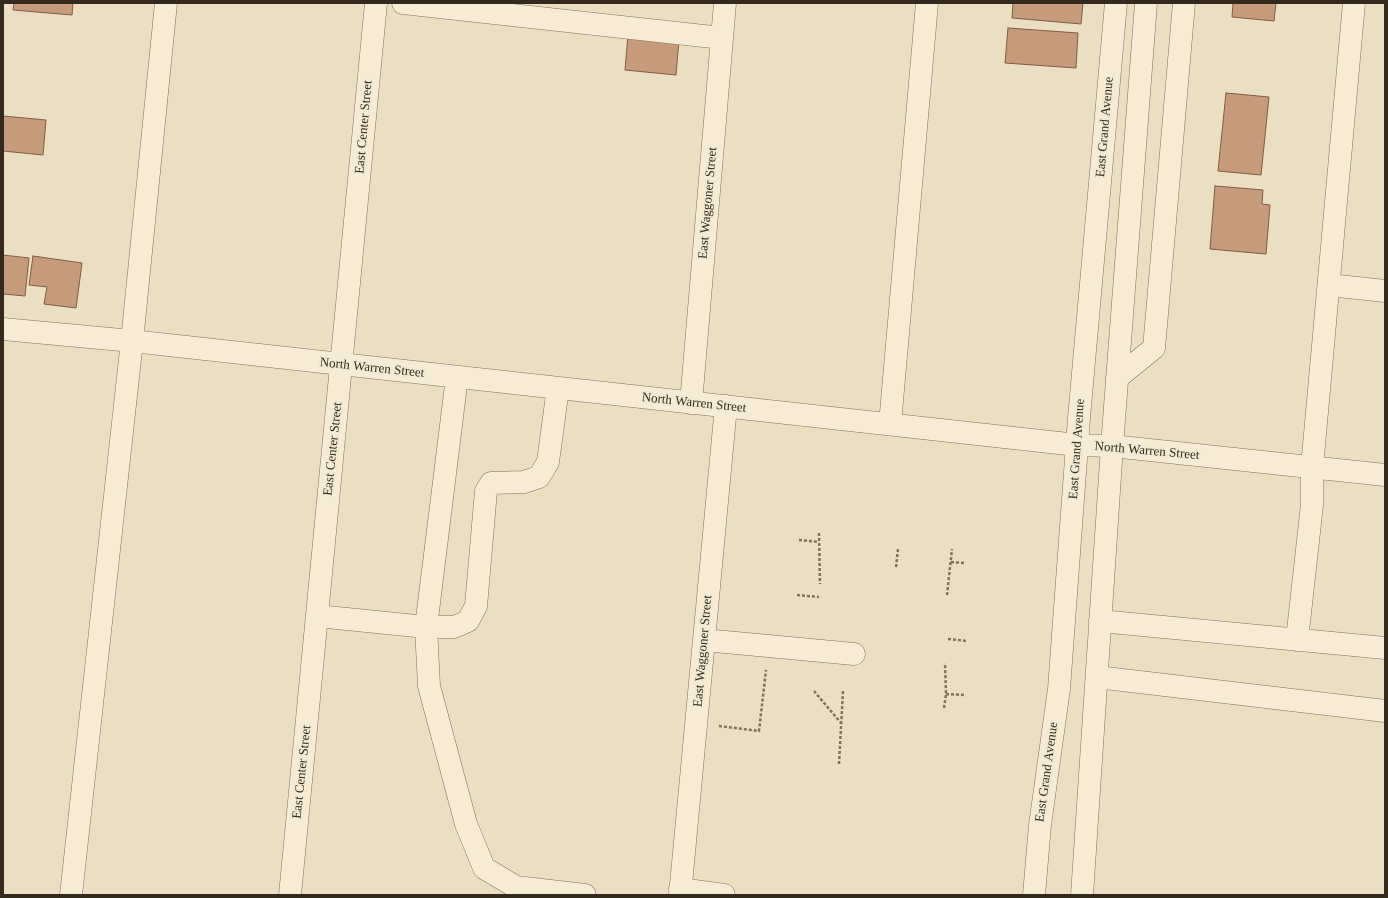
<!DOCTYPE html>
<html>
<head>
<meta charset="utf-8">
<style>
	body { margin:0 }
	#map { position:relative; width:1388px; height:898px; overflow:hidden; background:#eadfc3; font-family:Georgia,serif }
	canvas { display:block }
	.frame { position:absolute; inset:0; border:4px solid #34291e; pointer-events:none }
</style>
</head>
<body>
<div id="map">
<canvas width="1388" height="898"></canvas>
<div class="frame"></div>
</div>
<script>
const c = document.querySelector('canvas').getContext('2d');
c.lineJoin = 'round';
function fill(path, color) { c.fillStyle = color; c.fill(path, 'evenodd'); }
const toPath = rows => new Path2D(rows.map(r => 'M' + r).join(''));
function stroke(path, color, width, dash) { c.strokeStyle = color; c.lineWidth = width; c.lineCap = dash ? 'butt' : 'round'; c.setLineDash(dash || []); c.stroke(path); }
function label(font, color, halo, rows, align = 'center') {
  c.font = font + ' Georgia,serif'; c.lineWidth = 4; c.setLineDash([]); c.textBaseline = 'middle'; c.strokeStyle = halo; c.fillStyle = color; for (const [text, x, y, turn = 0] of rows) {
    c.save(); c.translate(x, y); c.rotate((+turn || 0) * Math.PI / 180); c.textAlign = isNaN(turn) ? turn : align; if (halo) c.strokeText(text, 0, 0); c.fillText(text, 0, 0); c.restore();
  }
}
const building = toPath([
	[14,3,73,3,72,15,13,10,14,3],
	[1013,3,1083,3,1081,24,1012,18,1013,3],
	[1233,3,1276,3,1274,21,1232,17,1233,3],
	[1008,28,1078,33,1076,68,1005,63,1008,28],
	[628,35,679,40,676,75,625,70,628,35],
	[1226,93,1269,97,1261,175,1218,171,1226,93],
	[3,116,46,120,43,155,3,151,3,116],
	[1215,186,1263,190,1262,204,1270,205,1266,254,1210,249,1215,186],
	[3,255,29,258,25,296,3,294,3,255],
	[33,256,82,263,76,308,44,304,47,287,29,285,33,256]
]);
fill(building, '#c69b7b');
stroke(building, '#805c43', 1);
const minor = toPath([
	[403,3,722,38],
	[1329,285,1385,291],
	[3,329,132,341,1077,445,1112,446,1385,475],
	[1117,378,1154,348,1184,3],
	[558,388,548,462,539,477,524,482,491,483,486,491,476,606,468,621,454,627,426,627,429,686,466,824,484,868,516,887,585,895],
	[691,403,725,3],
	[890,424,927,3],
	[317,616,426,627,457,377],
	[1100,621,1385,648],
	[704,640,854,654],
	[1297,640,1312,505,1312,467,1354,3],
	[1097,677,1385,711],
	[680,889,724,895],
	[71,895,132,341,166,3],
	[290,895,376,3],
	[680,895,726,406],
	[1034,895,1040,825,1059,689,1079,418,1116,3],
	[1082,895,1112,446,1146,3]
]);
stroke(minor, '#83715b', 23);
stroke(toPath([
	[819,533,820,584],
	[799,540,819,542],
	[951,562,964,563],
	[896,567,898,549],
	[797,595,819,597],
	[947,595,952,549],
	[948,639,967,641],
	[814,691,841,723],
	[946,694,964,695],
	[944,708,946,694,945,663],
	[719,726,759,731,766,670],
	[839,764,843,691]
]), '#83715b', 2.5, [3, 2]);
stroke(minor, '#f6ecd5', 22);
label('13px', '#34291e', '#f2e9d2', [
	["East Center Street",364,127,-85],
	["East Grand Avenue",1105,127,-85],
	["East Waggoner Street",708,203,-85],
	["North Warren Street",372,368,6],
	["North Warren Street",694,403,6],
	["East Center Street",333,449,-84],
	["East Grand Avenue",1077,449,-86],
	["North Warren Street",1147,451,5],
	["East Waggoner Street",703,651,-85],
	["East Center Street",302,772,-84],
	["East Grand Avenue",1047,772,-82]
]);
</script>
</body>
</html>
